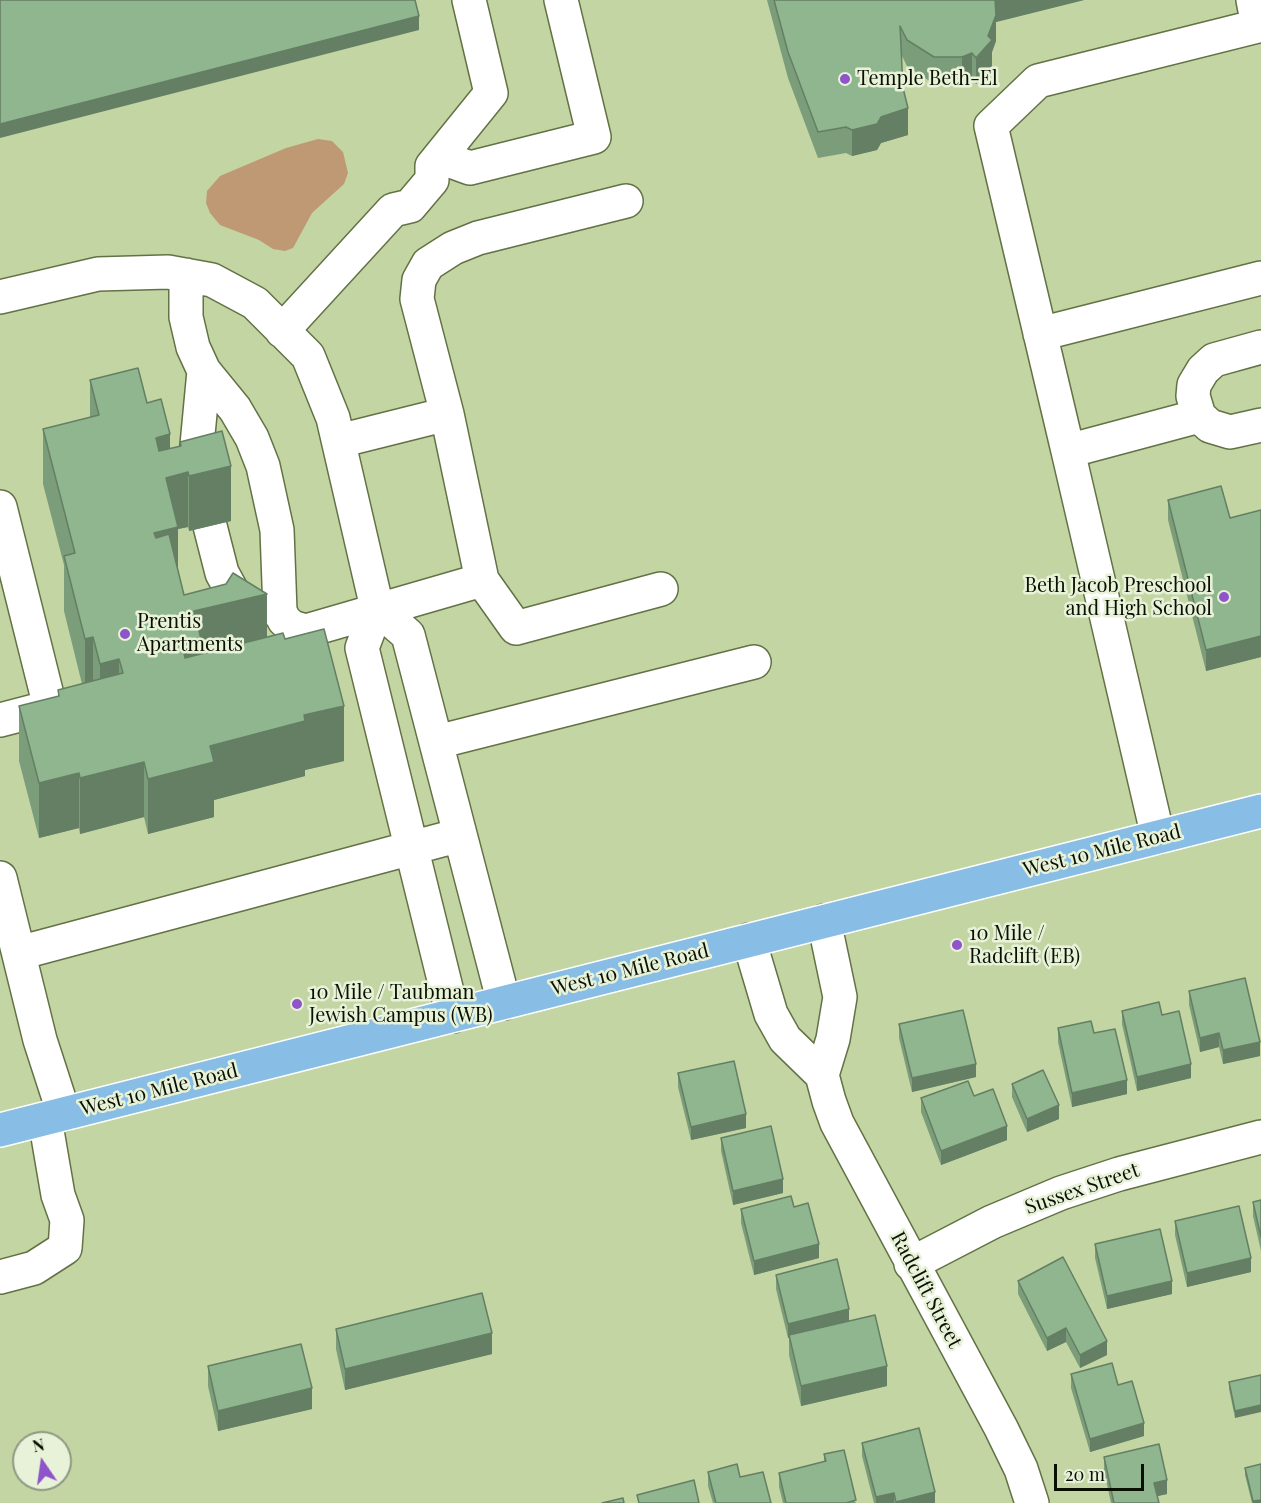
<!DOCTYPE html>
<html>
<head>
<meta charset="utf-8">
<style>
	body { margin:0 }
	#map { position:relative; width:1261px; height:1503px; overflow:hidden; background:#c3d5a3; font-family:"Playfair Display",serif }
	canvas { display:block }
	.north { position:absolute; left:12px; top:1431px; width:60px; height:60px; box-sizing:border-box; background:#e8f2d9; border:2px solid #8f9883; border-radius:50%; rotate:347deg; font-size:16px; font-weight:700; line-height:24px; text-align:center; color:#0a1001 }
	.north::after { content:''; display:block; margin:auto; width:21px; height:27px; background:#8f53ca; clip-path:polygon(50% 0,100% 100%,50% 72%,0 100%) }
	.scale { position:absolute; left:1054px; top:1464px; width:90px; height:27px; box-sizing:border-box; border:3px solid #0a1001; border-top:0; padding-left:8px; font-size:18px; line-height:21px; white-space:nowrap; color:#0a1001; -webkit-text-stroke:4px #e8f2d9; paint-order:stroke }
</style>
</head>
<body>
<div id="map">
<canvas width="1261" height="1503"></canvas>
<div class="north">N</div>
<div class="scale">20 m</div>
</div>
<script>
const c = document.querySelector('canvas').getContext('2d');
c.lineJoin = 'round';
function fill(path, color) { c.fillStyle = color; c.fill(path, 'evenodd'); }
const toPath = rows => new Path2D(rows.map(r => 'M' + r).join(''));
function stroke(path, color, width, dash) { c.strokeStyle = color; c.lineWidth = width; c.lineCap = dash ? 'butt' : 'round'; c.setLineDash(dash || []); c.stroke(path); }
function label(font, color, halo, rows, align = 'center') {
  c.font = font + ' "Playfair Display",serif'; c.lineWidth = 5; c.setLineDash([]); c.textBaseline = 'middle'; c.strokeStyle = halo; c.fillStyle = color; for (const [text, x, y, turn = 0] of rows) {
    c.save(); c.translate(x, y); c.rotate((+turn || 0) * Math.PI / 180); c.textAlign = isNaN(turn) ? turn : align; if (halo) c.strokeText(text, 0, 0); c.fillText(text, 0, 0); c.restore();
  }
}
fill(toPath([
	[318,139,332,141,343,152,348,173,344,184,312,213,293,248,285,251,273,249,259,240,220,225,210,213,206,203,207,191,220,176,286,148]
]), '#bf9974');
const minor = toPath([
	[440,157,470,168,594,137,561,0],
	[186,275,186,317,193,347,204,371,235,409,252,438,263,466,277,530,280,611,284,620,292,627,306,631,482,580,447,414,417,299,419,280,428,264,453,248,478,238,626,201],
	[0,297,98,274,168,272,212,280,255,303,308,356,333,418,377,608,362,648,453,1016],
	[282,331,393,210,410,206,432,180,432,166,491,93,469,0],
	[1040,334,1261,278],
	[1261,347,1214,360,1203,370,1194,385,1193,396,1199,416,1210,426,1230,432,1261,425],
	[339,441,447,414],
	[1068,451,991,126,1038,81,1258,26,1253,0],
	[199,482,195,466,204,371],
	[0,507,50,707,0,720],
	[210,526,222,573,239,604,258,611],
	[482,580,516,628,661,589],
	[377,608,408,635,504,1003],
	[437,742,754,662],
	[1158,837,1068,451,1199,416],
	[0,878,40,1040,64,1114],
	[824,921,840,997,833,1039,822,1075,829,1101,837,1123,1001,1428,1021,1469,1032,1503],
	[749,940,771,1014,785,1039,822,1075],
	[19,953,460,835],
	[911,1264,992,1222,1061,1193,1119,1174,1261,1137],
	[0,1277,34,1268,65,1248,67,1220,58,1195,45,1119]
]);
const major = toPath([
	[0,1130,1261,811]
]);
stroke(minor, '#627245', 36);
stroke(major, '#fff', 36);
stroke(minor, '#fff', 33);
stroke(major, '#88bee5', 33);
fill(toPath([
	[767,0,1084,0,996,22,996,41,992,52,992,66,976,84,972,79,962,84,934,84,907,66,901,54,903,88,908,135,881,143,877,150,852,156,846,153,818,158,788,78],
	[90,380,147,403,170,449,180,446,180,442,231,521,189,531,188,527,178,529,178,573,184,595,267,638,285,639,344,761,305,770,305,776,214,800,214,817,148,834,144,817,80,834,79,828,39,838,19,761,19,706,58,697,58,690,82,684,64,611,64,565,43,484,43,429,90,418],
	[1168,500,1230,518,1261,510,1261,657,1206,671,1168,520],
	[1189,991,1260,1056,1223,1064,1219,1047,1200,1052,1189,1005],
	[1122,1011,1162,1015,1191,1078,1137,1091,1122,1024],
	[899,1024,976,1077,912,1092,899,1038],
	[1058,1028,1094,1033,1127,1094,1072,1107,1058,1042],
	[678,1073,746,1128,691,1140,678,1087],
	[1012,1084,1059,1119,1027,1132,1012,1097],
	[974,1096,1007,1140,941,1165,921,1112,921,1098],
	[721,1138,783,1193,733,1205,721,1151],
	[1261,1200,1261,1251,1253,1216,1253,1202],
	[741,1209,819,1258,754,1275,741,1223],
	[1175,1221,1251,1272,1187,1287,1175,1235],
	[1095,1244,1172,1294,1107,1309,1095,1258],
	[776,1275,849,1321,887,1386,801,1406,789,1355,789,1338,788,1338,776,1289],
	[1018,1281,1107,1355,1080,1368,1066,1342,1047,1351,1018,1294],
	[336,1329,492,1354,345,1390,336,1349],
	[208,1366,312,1409,218,1431,208,1386],
	[1071,1374,1118,1385,1144,1436,1090,1452,1071,1388],
	[1261,1375,1235,1418,1229,1389,1229,1382],
	[862,1443,935,1503,874,1503,862,1456],
	[824,1454,856,1503,783,1503,779,1487,779,1473,824,1462],
	[1104,1457,1167,1494,1157,1496,1159,1503,1111,1503,1104,1471],
	[1245,1468,1261,1503,1252,1503,1245,1475],
	[708,1472,740,1477,771,1503,713,1503,708,1486]
]), '#7b9d7a');
fill(toPath([
	[995,0,1084,0,996,22,996,41,992,52,992,66,976,84,976,58,988,36],
	[419,16,419,30,0,138,0,124],
	[972,53,972,79,962,84,962,57],
	[908,108,908,135,881,143,877,150,852,156,852,130,881,117],
	[170,434,170,476,188,472,188,527,178,529,178,582,154,588,156,438],
	[231,466,231,521,189,531,189,476],
	[267,594,267,649,182,699,182,644,194,611],
	[1261,636,1261,657,1206,671,1206,650],
	[93,637,93,692,85,694,85,639],
	[119,659,119,714,100,719,100,664],
	[344,706,344,761,305,770,305,776,214,800,214,817,148,834,148,779,210,746,304,715],
	[144,762,144,817,80,834,80,778],
	[79,773,79,828,39,838,39,783],
	[1219,1033,1219,1047,1200,1052,1200,1038],
	[1260,1042,1260,1056,1223,1064,1223,1050],
	[976,1064,976,1077,912,1092,912,1078],
	[1191,1064,1191,1078,1137,1091,1137,1077],
	[1127,1080,1127,1094,1072,1107,1072,1093],
	[1059,1105,1059,1119,1027,1132,1027,1119],
	[746,1114,746,1128,691,1140,691,1127],
	[1007,1126,1007,1140,941,1165,941,1151],
	[783,1179,783,1193,733,1205,733,1191],
	[819,1244,819,1258,754,1275,754,1261],
	[1251,1258,1251,1272,1187,1287,1187,1273],
	[1172,1281,1172,1294,1107,1309,1107,1296],
	[849,1309,849,1323,789,1335,789,1338,788,1338,788,1324],
	[1066,1328,1066,1342,1047,1351,1047,1338],
	[492,1333,492,1354,345,1390,345,1369],
	[1107,1341,1107,1355,1080,1368,1080,1355],
	[887,1366,887,1386,801,1406,801,1386],
	[312,1388,312,1409,218,1431,218,1411],
	[1261,1405,1261,1412,1235,1418,1235,1411],
	[1144,1423,1144,1436,1090,1452,1090,1439],
	[1167,1480,1167,1494,1154,1497,1154,1483],
	[935,1492,935,1503,896,1503,896,1502],
	[894,1493,894,1503,876,1503,876,1497],
	[1261,1500,1261,1503,1253,1503,1253,1501]
]), '#647f63');
const building = toPath([
	[0,0,415,0,419,16,0,124,0,0],
	[774,0,995,0,996,15,988,36,992,40,976,58,972,53,962,57,934,57,907,40,900,26,903,88,908,108,881,117,877,124,852,130,846,127,818,132,788,52,774,0],
	[138,368,147,403,161,399,170,434,156,438,159,451,181,446,180,442,222,431,231,466,189,476,188,472,166,478,178,527,154,533,156,538,169,534,184,595,226,584,233,573,267,594,194,611,201,639,182,644,185,658,283,633,285,639,324,629,344,706,304,715,305,721,210,746,214,762,148,779,144,762,80,778,79,773,39,783,19,706,59,696,58,690,123,673,119,659,100,664,93,637,85,639,64,556,75,553,43,429,99,415,90,380,138,368],
	[1221,486,1230,518,1261,510,1261,636,1206,650,1168,500,1221,486],
	[1245,978,1260,1042,1223,1050,1219,1033,1200,1038,1189,991,1245,978],
	[1159,1002,1162,1015,1179,1011,1191,1064,1137,1077,1122,1011,1159,1002],
	[963,1010,976,1064,912,1078,899,1024,963,1010],
	[1091,1021,1094,1033,1115,1029,1127,1080,1072,1093,1058,1028,1091,1021],
	[734,1061,746,1114,691,1127,678,1073,734,1061],
	[1043,1070,1059,1105,1027,1119,1012,1084,1043,1070],
	[968,1081,974,1096,993,1089,1007,1126,941,1151,921,1098,968,1081],
	[771,1126,783,1179,733,1191,721,1138,771,1126],
	[791,1196,794,1207,808,1203,819,1244,754,1261,741,1209,791,1196],
	[1261,1200,1261,1237,1253,1202,1261,1200],
	[1239,1206,1251,1258,1187,1273,1175,1221,1239,1206],
	[1160,1229,1172,1281,1107,1296,1095,1244,1160,1229],
	[1063,1257,1107,1341,1080,1355,1066,1328,1047,1338,1018,1281,1063,1257],
	[837,1259,849,1309,788,1324,776,1275,837,1259],
	[482,1293,492,1333,345,1369,336,1329,482,1293],
	[875,1315,887,1366,801,1386,789,1335,875,1315],
	[301,1344,312,1388,218,1411,208,1366,301,1344],
	[1112,1363,1118,1385,1132,1381,1144,1423,1090,1439,1071,1374,1112,1363],
	[1261,1375,1261,1405,1235,1411,1229,1382,1261,1375],
	[919,1428,935,1492,896,1502,894,1493,876,1497,862,1443,919,1428],
	[1159,1444,1167,1480,1154,1483,1159,1503,1114,1503,1104,1457,1159,1444],
	[844,1450,856,1500,846,1503,786,1503,779,1473,826,1461,824,1454,844,1450],
	[737,1464,740,1477,763,1472,771,1503,716,1503,708,1472,737,1464],
	[1261,1464,1261,1500,1253,1501,1245,1468,1261,1464],
	[694,1480,699,1503,639,1503,637,1495,694,1480],
	[623,1498,624,1503,602,1503,623,1498]
]);
fill(building, '#8fb68e');
stroke(building, '#647f63', 1.5);
for (const [x, y, r, color] of [
	[845,79,6,"#8f53ca"],
	[1224,597,6,"#8f53ca"],
	[125,634,6,"#8f53ca"],
	[957,945,6,"#8f53ca"],
	[297,1004,6,"#8f53ca"]
]) { const dot = new Path2D(); dot.arc(x, y, r, 0, 2 * Math.PI); c.fillStyle = color; c.fill(dot); stroke(dot, '#e8f2d9', 2); }
label('20px', '#0a1001', '#e8f2d9', [
	["Temple Beth-El",857,79],
	["Beth Jacob Preschool",1212,586,"right"],
	["and High School",1212,609,"right"],
	["Prentis",137,622],
	["Apartments",137,645],
	["10 Mile /",969,934],
	["Radclift (EB)",969,957],
	["10 Mile / Taubman",309,993],
	["Jewish Campus (WB)",309,1016]
], 'left');
label('20px', '#0a1001', '#e8f2d9', [
	["West 10 Mile Road",1102,851,-14],
	["West 10 Mile Road",630,970,-14],
	["West 10 Mile Road",159,1090,-14],
	["Sussex Street",1082,1189,-19],
	["Radclift Street",926,1290,62]
]);
</script>
</body>
</html>
